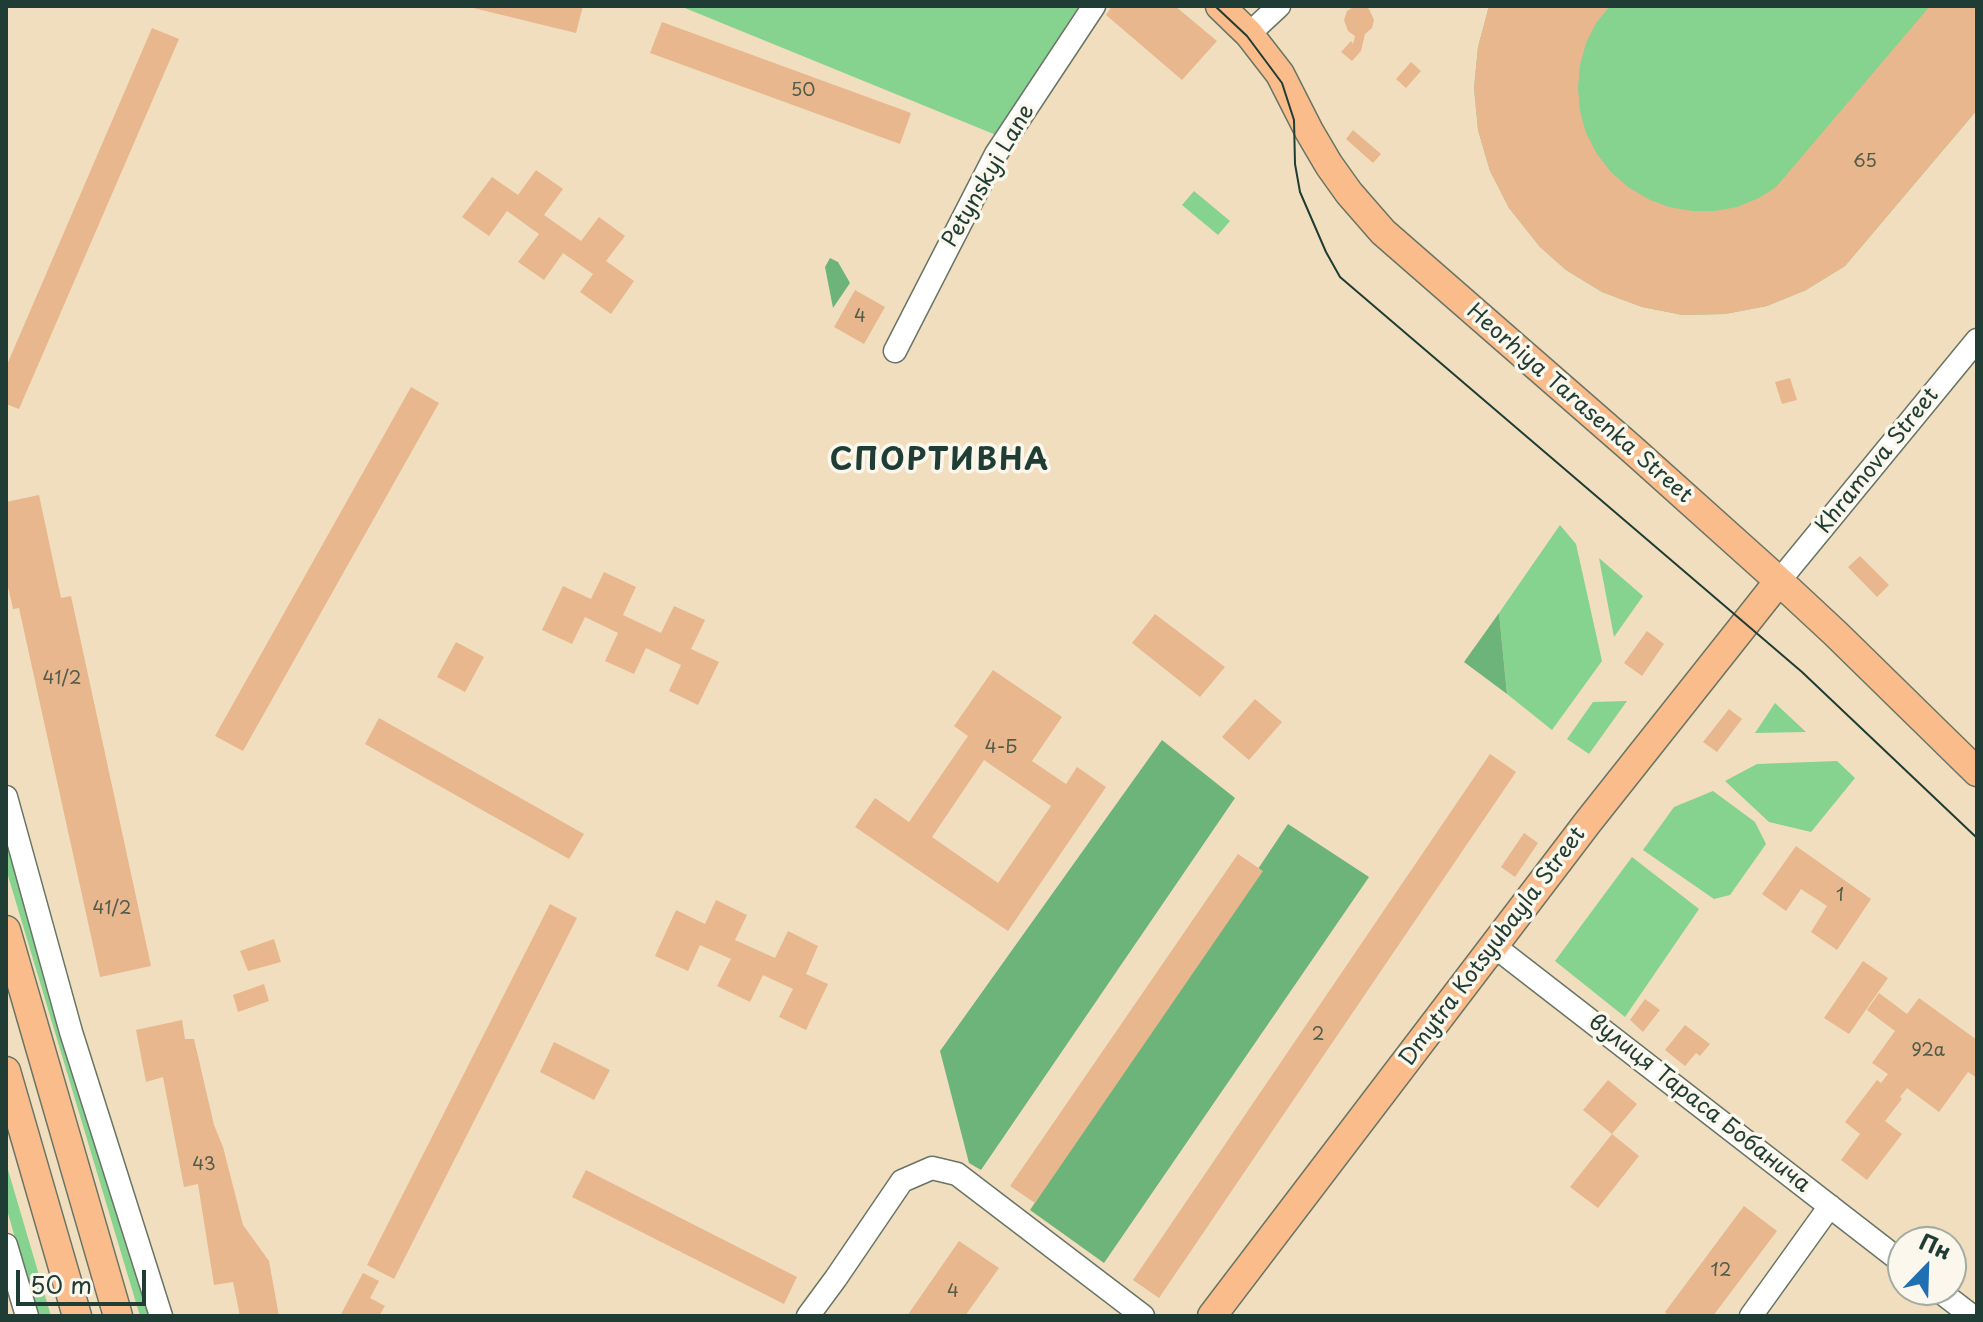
<!DOCTYPE html>
<html>
<head>
<meta charset="utf-8">
<style>
	body { margin:0 }
	#map { position:relative; width:1983px; height:1322px; overflow:hidden; background:#f1debf; font-family:"Playpen Sans",sans-serif }
	canvas { display:block }
	.frame { position:absolute; inset:0; border:8px solid #1f3d34; pointer-events:none }
	.north { position:absolute; left:1887px; top:1226px; width:80px; height:80px; box-sizing:border-box; background:#fbf7ec; border:2px solid #a3ada2; border-radius:50%; rotate:23deg; font-size:22px; font-weight:700; line-height:32px; text-align:center; color:#1f3d34 }
	.north::after { content:''; display:block; margin:auto; width:28px; height:36px; background:#1f6fb2; clip-path:polygon(50% 0,100% 100%,50% 72%,0 100%) }
	.scale { position:absolute; left:16px; top:1270px; width:130px; height:36px; box-sizing:border-box; border:4px solid #1f3d34; border-top:0; padding-left:10px; font-size:24px; line-height:28px; white-space:nowrap; color:#1f3d34; -webkit-text-stroke:6px #fbf7ec; paint-order:stroke }
</style>
</head>
<body>
<div id="map">
<canvas width="1983" height="1322"></canvas>
<div class="frame"></div>
<div class="north">Пн</div>
<div class="scale">50 m</div>
</div>
<script>
const c = document.querySelector('canvas').getContext('2d');
c.lineJoin = 'round';
function fill(path, color) { c.fillStyle = color; c.fill(path, 'evenodd'); }
const toPath = rows => new Path2D(rows.map(r => 'M' + r).join(''));
function stroke(path, color, width, dash) { c.strokeStyle = color; c.lineWidth = width; c.lineCap = dash ? 'butt' : 'round'; c.setLineDash(dash || []); c.stroke(path); }
function label(font, color, halo, rows, align = 'center') {
  c.font = font + ' "Playpen Sans",sans-serif'; c.lineWidth = 7; c.setLineDash([]); c.textBaseline = 'middle'; c.strokeStyle = halo; c.fillStyle = color; for (const [text, x, y, turn = 0] of rows) {
    c.save(); c.translate(x, y); c.rotate((+turn || 0) * Math.PI / 180); c.textAlign = isNaN(turn) ? turn : align; if (halo) c.strokeText(text, 0, 0); c.fillText(text, 0, 0); c.restore();
  }
}
fill(toPath([
	[680,6,1079,6,1001,137],
	[1489,6,1977,6,1977,110,1845,266,1806,290,1767,306,1725,314,1683,315,1642,307,1602,292,1566,270,1540,247,1509,208,1490,171,1478,130,1474,88,1478,47],
	[1194,191,1230,221,1218,235,1182,205],
	[1560,525,1576,544,1602,661,1552,730,1507,694,1499,613],
	[1599,558,1643,596,1614,637],
	[1627,701,1589,754,1567,739,1593,702],
	[1775,703,1806,732,1755,733],
	[1837,761,1855,778,1811,832,1769,822,1725,781,1757,764],
	[1713,791,1755,822,1766,844,1730,895,1714,899,1643,850,1674,807],
	[6,811,150,1316,140,1316,6,869],
	[1632,857,1699,909,1625,1017,1555,961],
	[6,1163,51,1316,37,1316,6,1206]
]), '#86d28f');
fill(toPath([
	[830,258,838,262,850,283,833,308,825,267],
	[1499,613,1507,694,1464,662],
	[1162,740,1235,798,981,1170,969,1163,940,1051],
	[1288,824,1369,877,1104,1263,1030,1210]
]), '#6cb47a');
fill(toPath([
	[465,6,583,6,576,33],
	[1112,6,1175,6,1217,41,1182,80,1106,15],
	[1355,6,1363,6,1369,9,1374,20,1372,28,1365,34,1361,51,1352,61,1341,52,1351,41,1353,44,1355,36,1348,31,1344,20,1347,11],
	[1489,6,1610,6,1596,23,1586,43,1580,65,1578,88,1580,111,1586,133,1597,154,1611,172,1628,187,1648,199,1669,207,1692,211,1715,211,1737,207,1759,198,1776,187,1930,6,1977,6,1977,110,1845,266,1806,290,1767,306,1725,314,1683,315,1642,307,1602,292,1566,270,1540,247,1509,208,1490,171,1478,130,1474,88,1478,47],
	[662,22,911,113,900,144,650,53],
	[152,28,179,39,19,409,6,404,6,367],
	[1411,62,1421,71,1406,88,1396,79],
	[1353,130,1381,154,1373,163,1346,139],
	[536,170,563,189,544,215,581,241,599,217,625,236,606,261,634,281,611,314,580,292,593,274,563,253,544,280,518,262,539,234,507,211,489,236,462,217,492,177,518,195],
	[855,290,885,307,864,344,834,327],
	[1790,378,1797,400,1782,404,1775,382],
	[411,387,439,403,243,751,215,736],
	[39,495,61,598,71,596,151,966,100,977,19,608,13,609,6,578,6,502],
	[1860,556,1889,585,1877,597,1848,567],
	[604,572,636,587,623,615,661,633,674,606,705,620,691,649,719,662,698,705,669,691,681,665,646,648,634,674,605,661,618,633,585,617,572,644,542,630,563,586,591,599],
	[1155,614,1225,667,1200,697,1132,643],
	[1647,631,1664,644,1642,676,1624,663],
	[456,642,484,657,465,692,437,677],
	[993,670,1062,717,1032,761,1066,784,1077,767,1106,787,1008,931,855,827,875,798,909,822,968,736,954,726],
	[984,760,1051,806,998,883,932,837],
	[1255,699,1282,722,1249,760,1222,737],
	[1729,709,1742,719,1717,752,1703,742],
	[379,718,584,834,569,859,365,744],
	[1490,754,1516,772,1159,1298,1133,1280],
	[1524,833,1538,843,1515,877,1501,867],
	[1796,846,1871,899,1837,950,1811,932,1827,906,1801,889,1786,911,1762,894],
	[1238,854,1263,871,1035,1203,1010,1186],
	[716,900,747,915,735,940,775,958,788,931,818,946,806,974,828,984,806,1030,779,1017,793,989,763,975,750,1002,717,986,731,959,700,945,688,971,655,956,676,910,705,924],
	[550,904,577,918,394,1279,367,1265],
	[274,939,281,962,248,971,240,951],
	[1863,961,1888,978,1849,1034,1824,1018],
	[264,984,269,1001,238,1012,233,995],
	[1879,993,1907,1014,1919,998,1977,1040,1977,1078,1968,1072,1939,1112,1907,1088,1900,1097,1902,1099,1885,1121,1902,1134,1867,1180,1841,1160,1860,1134,1845,1122,1877,1080,1881,1083,1888,1074,1872,1063,1895,1031,1867,1010],
	[1645,999,1660,1010,1643,1032,1630,1020],
	[182,1020,185,1039,194,1039,214,1125,223,1147,243,1225,269,1261,279,1316,240,1316,233,1282,214,1285,198,1184,184,1187,163,1077,146,1082,136,1030],
	[1685,1025,1710,1044,1700,1056,1696,1053,1685,1066,1665,1050],
	[554,1042,610,1070,594,1100,540,1072],
	[1608,1080,1637,1104,1612,1134,1639,1156,1598,1208,1570,1187,1612,1134,1583,1110],
	[586,1170,797,1277,784,1304,572,1197],
	[1744,1206,1777,1231,1713,1316,1669,1316,1665,1312],
	[959,1241,999,1268,965,1316,907,1316],
	[363,1273,379,1281,370,1298,385,1306,379,1316,340,1316]
]), '#e8b78e');
const minor = toPath([
	[1249,34,1279,6],
	[895,351,996,154,1094,6],
	[1779,581,1977,340],
	[6,797,71,1032,161,1316],
	[1494,946,1903,1263],
	[6,1245,27,1316],
	[1938,1290,1972,1316],
	[808,1316,836,1278,902,1181,932,1168,957,1174,1143,1316],
	[1751,1316,1830,1206]
]);
const major = toPath([
	[1220,6,1249,34,1280,74,1309,131,1329,165,1349,193,1383,232,1633,450,1779,581,1835,633,1977,772],
	[6,930,118,1316],
	[6,1071,77,1316],
	[1212,1316,1588,822,1779,581]
]);
stroke(minor, '#687565', 25);
stroke(major, '#687565', 31);
stroke(minor, '#fff', 22);
stroke(major, '#fabc8b', 28);
stroke(toPath([
	[1215,6,1247,36,1282,83,1294,120,1295,164,1300,192,1326,252,1340,277,1802,672,1977,838]
]), '#1f3d34', 2);
label('18px', '#515c4a', null, [
	["50",803,91],
	["65",1865,162],
	["4",860,317],
	["41/2",62,679],
	["4-Б",1001,748],
	["1",1840,896],
	["41/2",112,909],
	["2",1318,1035],
	["92а",1928,1051],
	["43",204,1165],
	["12",1721,1271],
	["4",953,1292]
]);
label('22px', '#1f3d34', '#fbf7ec', [
	["Petynskyi Lane",989,176,-60],
	["Heorhiya Tarasenka Street",1579,404,41],
	["Khramova Street",1878,461,-51],
	["Dmytra Kotsyubayla Street",1493,947,-53],
	["вулиця Тараса Бобанича",1699,1104,38]
]);
c.letterSpacing = '2px';
label('bold 30px', '#1f3d34', '#fbf7ec', [
	["СПОРТИВНА",940,462]
]);
c.letterSpacing = '0px';
</script>
</body>
</html>
